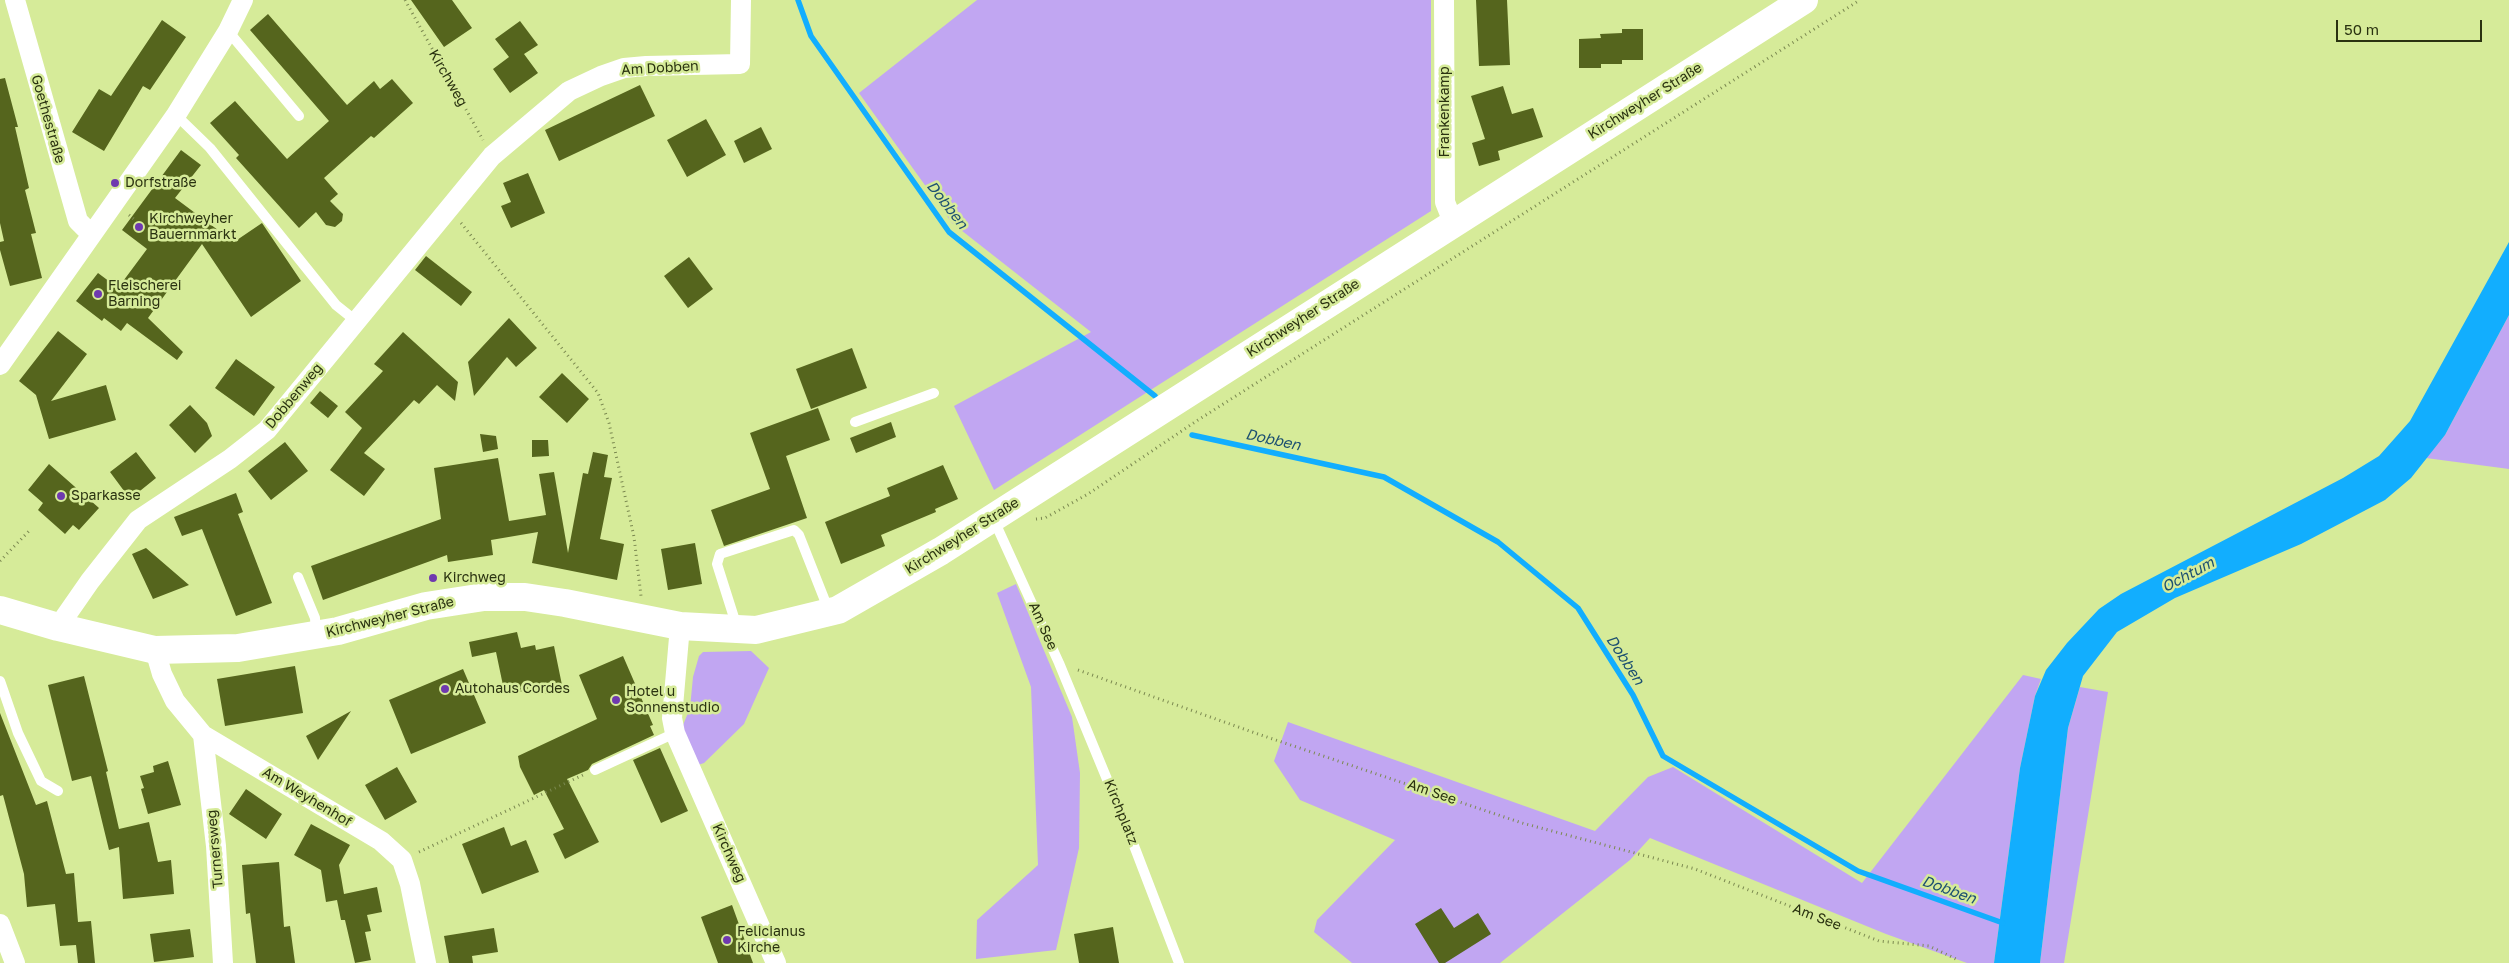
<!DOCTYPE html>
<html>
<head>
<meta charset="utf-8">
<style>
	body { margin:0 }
	#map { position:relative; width:2509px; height:963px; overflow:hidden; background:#d6eb99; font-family:"Golos Text",sans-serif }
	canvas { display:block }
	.scale { position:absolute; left:2336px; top:20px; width:146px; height:22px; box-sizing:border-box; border:2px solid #2a3210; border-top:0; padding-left:6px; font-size:15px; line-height:18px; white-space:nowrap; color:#2a3210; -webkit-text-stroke:4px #d6eb99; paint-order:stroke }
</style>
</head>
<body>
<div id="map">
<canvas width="2509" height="963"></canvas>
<div class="scale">50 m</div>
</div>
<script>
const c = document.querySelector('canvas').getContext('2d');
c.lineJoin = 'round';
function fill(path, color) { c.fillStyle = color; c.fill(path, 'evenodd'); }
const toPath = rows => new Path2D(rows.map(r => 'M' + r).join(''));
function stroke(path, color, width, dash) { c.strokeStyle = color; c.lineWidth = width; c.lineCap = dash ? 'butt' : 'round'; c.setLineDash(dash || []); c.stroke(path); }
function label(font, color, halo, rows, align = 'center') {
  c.font = font + ' "Golos Text",sans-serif'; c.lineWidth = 5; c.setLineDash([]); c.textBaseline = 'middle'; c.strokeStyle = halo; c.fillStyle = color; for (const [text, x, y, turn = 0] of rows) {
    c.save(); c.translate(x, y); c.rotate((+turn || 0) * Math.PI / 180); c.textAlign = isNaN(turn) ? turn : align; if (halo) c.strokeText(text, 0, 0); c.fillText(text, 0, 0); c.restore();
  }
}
fill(toPath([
	[977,0,1431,0,1431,211,994,490,954,406,1091,332,952,223,859,93],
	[2509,315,2509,469,2426,458,2445,435],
	[1016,584,1072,717,1080,773,1079,848,1056,950,976,959,977,920,1038,865,1031,687,997,593],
	[751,651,769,668,744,724,704,763,698,765,681,730,690,708,693,677,699,656,703,652],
	[2023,675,2041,679,2035,696,2020,768,1994,963,1967,963,1886,934,1650,838,1630,860,1500,963,1352,963,1314,932,1317,920,1395,840,1300,800,1274,761,1288,722,1595,831,1648,777,1673,767,1862,883],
	[2080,687,2108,692,2064,963,2040,963,2068,728]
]), '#c1a6f2');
fill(toPath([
	[2509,242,2509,315,2445,435,2411,478,2385,500,2301,544,2175,598,2117,632,2083,676,2068,728,2040,963,1994,963,2020,768,2035,696,2046,670,2067,643,2099,609,2121,594,2343,478,2379,456,2410,421]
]), '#12aefe');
stroke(toPath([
	[798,0,811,36,949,232,1155,396],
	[1192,435,1384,477,1498,542,1578,608,1633,695,1663,756,1858,871,2003,923]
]), '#12aefe', 5.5);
fill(toPath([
	[411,0,452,0,472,28,444,47],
	[1476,0,1507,0,1510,65,1479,66],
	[268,14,347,105,374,81,380,89,392,79,413,103,374,138,371,136,324,178,338,194,330,201,343,214,342,221,335,227,326,225,316,212,299,228,236,158,239,155,210,123,235,101,287,159,329,121,250,30],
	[162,20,186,37,150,90,143,86,104,151,72,132,99,89,111,96],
	[520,21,538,45,524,54,538,73,510,93,493,69,509,57,495,39],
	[1622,29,1643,29,1643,60,1622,60,1622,64,1601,64,1601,68,1579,68,1579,39,1601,38,1600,34,1622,33],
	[5,78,18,127,15,127,29,188,25,190,36,233,31,234,42,278,10,286,0,250,0,242,4,241,0,223,0,79],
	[640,85,655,116,559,161,545,130],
	[1503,86,1512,114,1533,108,1543,137,1498,151,1500,160,1479,166,1472,143,1485,139,1471,96],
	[706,119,726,155,687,177,667,140],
	[761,127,772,149,744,163,734,141],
	[181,150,201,165,175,198,234,242,262,223,301,281,251,317,202,244,148,318,183,352,177,360,127,323,121,331,104,318,102,321,76,301,98,273,118,288,147,249,122,230],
	[528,173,545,213,511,228,501,206,511,202,503,183],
	[426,256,472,292,461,306,415,270],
	[689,257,713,289,688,308,664,276],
	[509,318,537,348,516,367,507,357,474,396,468,362],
	[58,331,87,354,51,401,106,385,116,420,49,439,36,395,19,381],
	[403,332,458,382,455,401,437,385,419,404,414,400,364,453,385,469,364,496,330,470,362,428,345,412,383,371,374,364],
	[852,348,867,388,811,409,796,369],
	[236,359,275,387,254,416,215,388],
	[562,373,589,399,567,423,539,397],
	[320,391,338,406,328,418,310,403],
	[190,405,207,423,212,436,195,453,169,425],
	[818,408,830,440,786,456,807,518,724,546,711,510,770,489,750,433],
	[891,422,896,437,856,453,850,438],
	[480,434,496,436,498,449,483,452],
	[532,440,548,440,549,456,532,457],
	[285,442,308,471,271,500,248,471],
	[136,452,156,478,130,499,110,472],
	[593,452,608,455,604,477,612,478,600,539,624,544,617,580,532,563,538,532,491,540,493,555,448,562,447,555,323,600,311,566,441,519,434,468,498,458,509,521,546,515,539,474,554,472,568,553,583,473,588,474],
	[49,464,99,508,79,530,73,525,65,534,38,510,43,503,28,490],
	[943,465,958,499,935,509,936,512,881,535,885,546,841,564,825,522,890,496,887,488],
	[236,493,243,512,238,514,272,603,236,616,202,529,182,536,174,517],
	[695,543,702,584,668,590,661,549],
	[146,548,189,585,153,599,132,554],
	[517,632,521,648,535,645,536,650,554,646,563,690,545,694,543,687,505,695,496,652,472,657,469,642],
	[623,656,653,725,650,726,654,735,592,764,588,770,567,779,599,842,565,859,553,834,564,829,544,790,534,795,520,767,518,756,597,719,579,675],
	[295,666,303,713,225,726,217,679],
	[463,669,486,723,411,754,389,700],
	[84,676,108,771,106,772,119,829,149,822,158,862,171,860,174,894,123,899,119,847,109,850,91,776,72,781,48,685],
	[351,711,318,760,306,736],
	[0,713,36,805,47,801,66,874,74,873,78,922,91,921,95,963,78,963,76,945,60,946,55,904,27,907,24,874,3,795,0,796],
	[660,748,688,811,661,823,633,760],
	[168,761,181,805,148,814,141,789,144,788,140,776,154,772,153,766],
	[397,767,417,802,385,820,365,785],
	[246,789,282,814,266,839,229,814],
	[311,824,350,845,339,865,344,894,377,887,382,912,367,915,371,931,365,932,371,960,355,963,345,920,341,920,337,900,326,902,321,870,294,855],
	[504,827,511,846,526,840,539,872,482,894,462,844],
	[279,862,284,927,290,926,295,963,256,963,250,913,246,914,242,865],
	[732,905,753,963,718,963,701,917],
	[1441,908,1454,928,1478,913,1491,934,1445,963,1439,963,1415,924],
	[1113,927,1119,963,1079,963,1074,934],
	[494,928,498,952,472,956,473,963,449,963,444,936],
	[190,929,194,957,154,962,150,934]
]), '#55651d');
stroke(toPath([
	[405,0,483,140],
	[129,215,136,221],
	[461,223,598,393,609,423,634,537,641,596],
	[1036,519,1045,518,1088,494,1198,420,1860,0],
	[0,561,30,530],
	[1078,670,1258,734,1522,823,1695,869,1879,941,1929,946,1958,960],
	[419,852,583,775]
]), '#7b8950', 3, [1, 4]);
stroke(toPath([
	[228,31,299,116],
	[176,115,210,148,336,305,356,321],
	[855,422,934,393],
	[993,518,1059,663,1128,830,1179,963],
	[298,577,315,618,316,634],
	[737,627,717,564,720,554,794,530,799,535,829,611],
	[0,681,18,733,41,781,58,791],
	[595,770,675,733]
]), '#fff', 10);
stroke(toPath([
	[15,0,78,221,91,234],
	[1444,0,1445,202,1453,222],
	[0,365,176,115,228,31,243,0],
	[680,626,672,718,675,733,776,963],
	[58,627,90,581,138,520,230,459,267,430,492,156,569,91,601,76,624,68,646,66,740,64,741,0],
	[155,650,162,674,175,701,203,735,381,841,402,860,410,884,426,963],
	[203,735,216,846,223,963],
	[0,924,15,963]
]), '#fff', 20);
stroke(toPath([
	[0,610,58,627,155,650,238,648,338,631,426,606,484,597,525,597,565,603,680,626,756,630,838,610,941,551,1804,0]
]), '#fff', 28);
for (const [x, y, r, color] of [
	[115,183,5,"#6f39af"],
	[139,227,5,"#6f39af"],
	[98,294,5,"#6f39af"],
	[61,496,5,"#6f39af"],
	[433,578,5,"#6f39af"],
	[445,689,5,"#6f39af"],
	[616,700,5,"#6f39af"],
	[727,940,5,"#6f39af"]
]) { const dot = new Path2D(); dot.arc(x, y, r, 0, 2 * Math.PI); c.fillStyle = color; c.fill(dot); stroke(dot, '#d6eb99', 2); }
label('14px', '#2a3210', '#d6eb99', [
	["Am Dobben",660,68,-3],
	["Kirchweg",448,78,60],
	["Kirchweyher Straße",1645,101,-32],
	["Frankenkamp",1445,112,-90],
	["Goethestraße",48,119,74],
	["Kirchweyher Straße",1303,318,-33],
	["Dobbenweg",294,396,-50],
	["Kirchweyher Straße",962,536,-32],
	["Kirchweyher Straße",390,617,-14],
	["Am See",1043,626,66],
	["Am See",1432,792,19],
	["Am Weyhenhof",307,797,31],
	["Kirchplatz",1121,812,68],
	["Turnersweg",215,849,-95],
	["Kirchweg",729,853,66],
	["Am See",1817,917,21]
]);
label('14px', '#2a3210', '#d6eb99', [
	["Dorfstraße",125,183],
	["Kirchweyher",149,219],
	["Bauernmarkt",149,235],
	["Fleischerei",108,286],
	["Barning",108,302],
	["Sparkasse",71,496],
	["Kirchweg",443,578],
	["Autohaus Cordes",455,689],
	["Hotel u",626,692],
	["Sonnenstudio",626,708],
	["Felicianus",737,932],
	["Kirche",737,948]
], 'left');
label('italic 15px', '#1d5071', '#d6eb99', [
	["Dobben",947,205,52],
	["Dobben",1273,440,12],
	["Ochtum",2188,575,-28],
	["Dobben",1625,660,57],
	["Dobben",1949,890,20]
]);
</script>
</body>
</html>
